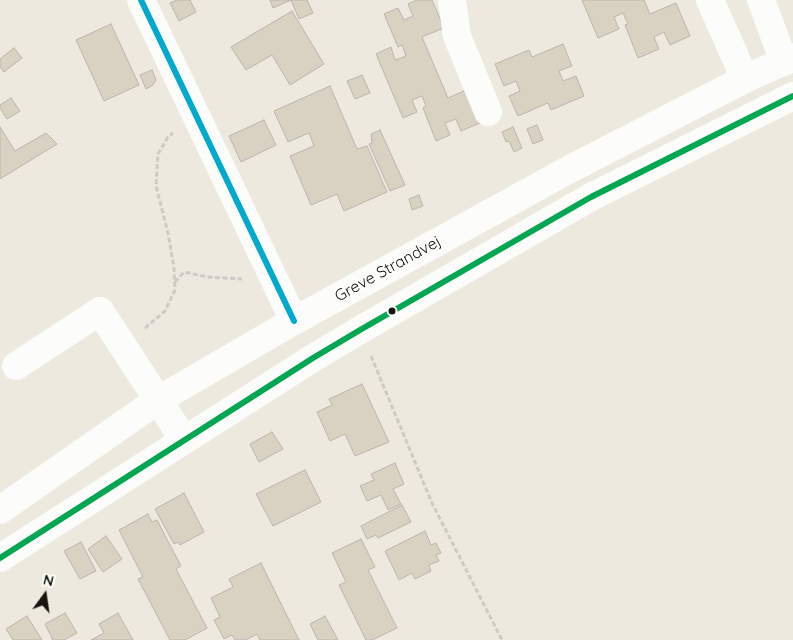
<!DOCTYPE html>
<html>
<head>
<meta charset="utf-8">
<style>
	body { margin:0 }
	#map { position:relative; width:793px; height:640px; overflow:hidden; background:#eee9df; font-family:Quicksand,sans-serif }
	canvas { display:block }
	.north { position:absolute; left:20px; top:570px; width:50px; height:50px; -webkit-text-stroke:4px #fff; paint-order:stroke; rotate:14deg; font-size:14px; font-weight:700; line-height:20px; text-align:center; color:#18150f }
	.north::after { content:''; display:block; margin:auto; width:18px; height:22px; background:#18150f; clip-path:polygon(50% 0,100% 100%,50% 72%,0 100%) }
</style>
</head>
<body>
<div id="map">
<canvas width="793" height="640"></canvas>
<div class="north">N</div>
</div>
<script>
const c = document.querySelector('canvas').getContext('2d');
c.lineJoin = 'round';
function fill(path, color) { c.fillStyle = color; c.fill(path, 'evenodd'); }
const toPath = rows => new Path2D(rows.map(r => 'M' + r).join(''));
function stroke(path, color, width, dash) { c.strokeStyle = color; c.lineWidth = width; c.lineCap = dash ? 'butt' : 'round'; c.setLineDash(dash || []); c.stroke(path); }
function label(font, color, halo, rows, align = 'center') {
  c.font = font + ' Quicksand,sans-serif'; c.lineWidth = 4; c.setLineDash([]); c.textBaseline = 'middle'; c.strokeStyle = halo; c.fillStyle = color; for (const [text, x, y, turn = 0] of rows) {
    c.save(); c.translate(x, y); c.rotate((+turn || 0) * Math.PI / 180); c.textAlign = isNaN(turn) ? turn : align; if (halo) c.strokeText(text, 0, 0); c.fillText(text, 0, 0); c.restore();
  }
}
const building = toPath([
	[177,0,190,0,196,12,179,21,170,3,177,0],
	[270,0,307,0,313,13,299,19,291,0,273,8,270,0],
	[417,0,432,0,444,28,422,37,448,98,468,89,482,122,461,131,456,119,445,123,450,135,436,141,423,108,426,106,422,96,412,100,417,112,403,118,376,54,391,47,395,60,406,56,402,45,398,47,384,14,398,8,404,20,413,16,408,4,417,0],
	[582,0,644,0,650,14,676,3,690,36,670,45,664,32,654,37,659,49,638,58,625,25,628,24,623,13,614,17,619,29,598,38,582,0],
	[292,11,324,64,290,85,272,55,246,70,231,47,292,11],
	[111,24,139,85,104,101,76,40,111,24],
	[563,44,572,66,559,71,563,81,576,76,584,96,551,110,548,103,518,116,509,96,520,91,516,81,504,86,495,64,529,50,532,57,563,44],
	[14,48,22,58,4,72,0,67,0,59,14,48],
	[152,70,156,80,153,85,146,89,140,75,152,70],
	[362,75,370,93,355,99,347,81,362,75],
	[330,86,357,149,367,146,387,192,344,211,337,194,311,205,290,156,314,146,309,133,288,142,274,111,330,86],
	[11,98,20,111,7,119,0,108,0,105,11,98],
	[264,120,276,145,241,162,229,136,264,120],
	[537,125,543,140,533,144,527,129,537,125],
	[0,127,15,151,46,133,57,144,0,179,0,127],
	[513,127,522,148,514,152,509,141,506,142,502,132,513,127],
	[380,130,405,185,390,191,369,144,372,143,371,134,380,130],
	[419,195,423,206,412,210,409,199,419,195],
	[362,384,389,442,355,456,345,434,330,441,317,412,332,405,329,399,362,384],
	[272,432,283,449,259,462,250,444,272,432],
	[395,463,404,484,393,489,401,504,388,510,381,495,367,501,360,486,374,480,371,474,395,463],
	[305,470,321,502,273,526,256,494,305,470],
	[184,493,204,532,180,545,178,542,174,544,155,509,184,493],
	[402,505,411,522,378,538,376,535,367,539,361,526,402,505],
	[148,514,152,522,157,520,181,566,176,569,207,628,185,640,170,640,138,579,143,577,119,530,148,514],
	[425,531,431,545,436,543,441,553,436,555,439,561,429,565,431,571,415,579,412,573,399,580,385,551,425,531],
	[106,536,122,559,103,572,88,549,106,536],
	[361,539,375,567,368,570,397,628,372,640,366,640,339,585,346,582,332,553,361,539],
	[81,542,96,571,80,579,64,551,81,542],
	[261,563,299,640,260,640,257,634,246,640,235,640,232,635,224,639,214,620,220,617,211,598,233,587,229,579,261,563],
	[65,613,77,633,64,640,53,640,45,624,65,613],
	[118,613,133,640,91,640,104,633,99,624,118,613],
	[27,616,42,640,13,640,6,629,27,616],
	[325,616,338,640,318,640,310,624,325,616]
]);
fill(building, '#d9d1c2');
stroke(building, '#b9b5ae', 1);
stroke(toPath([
	[175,282,184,272,208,277,242,279],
	[145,328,165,311,175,290,174,268,168,233,156,186,158,154,168,137,173,133],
	[371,356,432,503,502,640]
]), '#cdcbc8', 3, [5, 2.5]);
stroke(toPath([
	[141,0,294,321],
	[452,0,457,36,488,112],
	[710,0,745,79],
	[761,0,784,62],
	[16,366,100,311,184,440]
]), '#fcfcfa', 28);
stroke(toPath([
	[0,510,158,400,294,321,570,169,745,79,793,57],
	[0,558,313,358,360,330,591,197,793,96]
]), '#fcfcfa', 28);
stroke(toPath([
	[141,0,294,321]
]), '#00a9ce', 6);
stroke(toPath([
	[0,558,313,358,360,330,591,197,793,96]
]), '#00a651', 6);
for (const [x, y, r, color] of [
	[392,311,4.5,"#18150f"]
]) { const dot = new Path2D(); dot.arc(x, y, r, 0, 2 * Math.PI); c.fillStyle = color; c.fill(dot); stroke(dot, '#fff', 2); }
label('16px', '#18150f', '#fff', [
	["Greve Strandvej",388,269,-29]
]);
</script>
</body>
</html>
